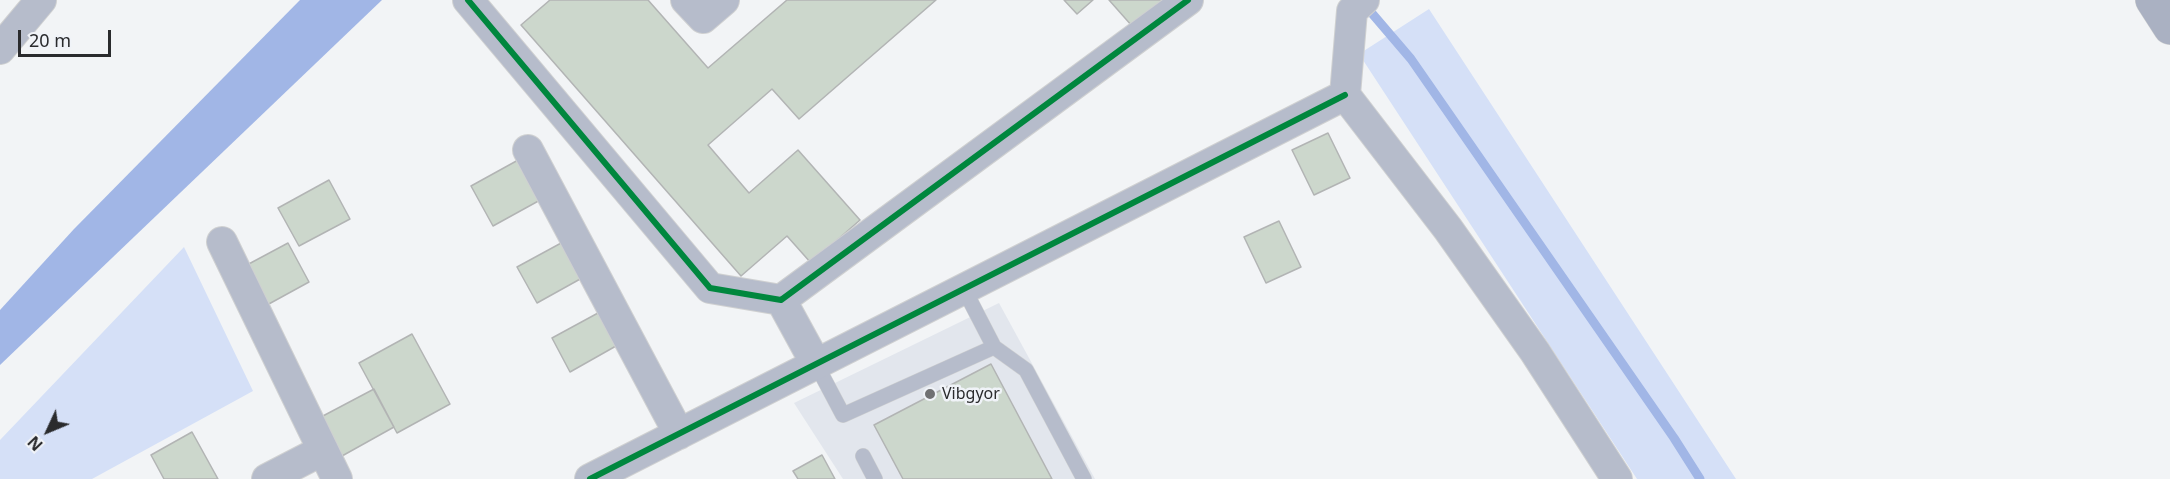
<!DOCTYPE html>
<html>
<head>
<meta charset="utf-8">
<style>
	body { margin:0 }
	#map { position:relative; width:2170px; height:479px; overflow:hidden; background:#f2f4f6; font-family:"Noto Sans",sans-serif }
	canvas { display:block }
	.north { position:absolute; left:18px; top:401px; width:60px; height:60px; -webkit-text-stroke:4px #f0f3f8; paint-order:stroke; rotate:226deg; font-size:16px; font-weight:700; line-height:24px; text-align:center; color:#2a2b2d }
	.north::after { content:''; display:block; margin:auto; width:21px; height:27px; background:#2a2b2d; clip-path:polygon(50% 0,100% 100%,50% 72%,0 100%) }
	.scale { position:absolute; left:18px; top:30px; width:93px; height:27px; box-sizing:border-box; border:3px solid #2a2b2d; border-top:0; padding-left:8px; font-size:18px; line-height:21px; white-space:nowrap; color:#2a2b2d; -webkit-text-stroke:4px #f0f3f8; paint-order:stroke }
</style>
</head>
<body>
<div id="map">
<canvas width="2170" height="479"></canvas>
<div class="north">N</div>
<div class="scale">20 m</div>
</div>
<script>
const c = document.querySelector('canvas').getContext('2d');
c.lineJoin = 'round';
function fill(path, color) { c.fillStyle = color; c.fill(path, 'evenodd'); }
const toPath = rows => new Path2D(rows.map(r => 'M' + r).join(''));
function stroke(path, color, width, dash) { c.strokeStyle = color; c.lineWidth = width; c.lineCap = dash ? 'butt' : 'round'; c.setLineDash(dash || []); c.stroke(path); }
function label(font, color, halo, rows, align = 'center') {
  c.font = font + ' "Noto Sans",sans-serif'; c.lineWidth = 5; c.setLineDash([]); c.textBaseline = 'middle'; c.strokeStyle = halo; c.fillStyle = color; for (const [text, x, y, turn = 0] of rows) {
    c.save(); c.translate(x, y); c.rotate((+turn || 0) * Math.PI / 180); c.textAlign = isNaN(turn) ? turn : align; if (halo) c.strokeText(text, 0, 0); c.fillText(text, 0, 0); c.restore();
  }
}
fill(toPath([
	[999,303,1095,479,843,479,794,403]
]), '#e2e6ed');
fill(toPath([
	[1429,9,1736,479,1637,479,1359,54],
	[184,247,253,391,92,479,0,479,0,440]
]), '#d5e0f7');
fill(toPath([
	[300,0,382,0,0,365,0,310,74,229]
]), '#a1b6e6');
stroke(toPath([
	[1364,4,1411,59,1674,438,1700,479]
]), '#a1b6e6', 9);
const building = toPath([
	[550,0,648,0,708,68,787,0,936,0,799,119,772,89,708,145,749,193,798,150,860,220,811,263,787,236,741,276,521,25,550,0],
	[1064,0,1093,0,1077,14,1064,0],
	[1109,0,1180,0,1140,35,1109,0],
	[1328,133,1350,178,1314,195,1292,150,1328,133],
	[520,159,542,199,493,226,471,186,520,159],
	[329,180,350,219,299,246,278,208,329,180],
	[1279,221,1301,267,1266,283,1244,237,1279,221],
	[563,242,582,278,537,303,517,267,563,242],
	[288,243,309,282,267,305,245,266,288,243],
	[598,313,616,346,570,372,552,338,598,313],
	[412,334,450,404,397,433,359,363,412,334],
	[991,364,1052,479,903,479,874,425,991,364],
	[374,389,394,427,342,456,321,417,374,389],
	[192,432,218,479,164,479,151,455,192,432],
	[822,455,835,479,798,479,793,471,822,455]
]);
fill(building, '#ccd7cc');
stroke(building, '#b2b4b4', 1.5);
const service = toPath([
	[964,289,994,347,1026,370,1084,479],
	[816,364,843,415,994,347],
	[863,456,875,479]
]);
const minor = toPath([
	[468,0,710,288,781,300,1188,0],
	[686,0,703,18,724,0],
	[1364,0,1352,11,1345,95,1448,229,1535,352,1617,479],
	[0,49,41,0],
	[528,150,679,434],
	[222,242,337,479],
	[781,300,816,364],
	[267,479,323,450],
	[590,479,1345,95]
]);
const secondary = toPath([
	[2152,0,2170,28]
]);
stroke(service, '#cfd0d1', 16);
stroke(minor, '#cfd0d1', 32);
stroke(secondary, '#cfd0d1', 34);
stroke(service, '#b6bccb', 15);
stroke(minor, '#b6bccb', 30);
stroke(secondary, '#aab1c2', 33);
stroke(toPath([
	[468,0,710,288,781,300,1188,0],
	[590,479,1345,95]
]), '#00873e', 6);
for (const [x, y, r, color] of [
	[930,394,6,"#707173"]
]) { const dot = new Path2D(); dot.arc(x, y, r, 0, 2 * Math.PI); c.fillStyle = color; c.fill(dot); stroke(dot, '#f0f3f8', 2); }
label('16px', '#2a2b2d', '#f0f3f8', [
	["Vibgyor",942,394]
], 'left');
</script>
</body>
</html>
